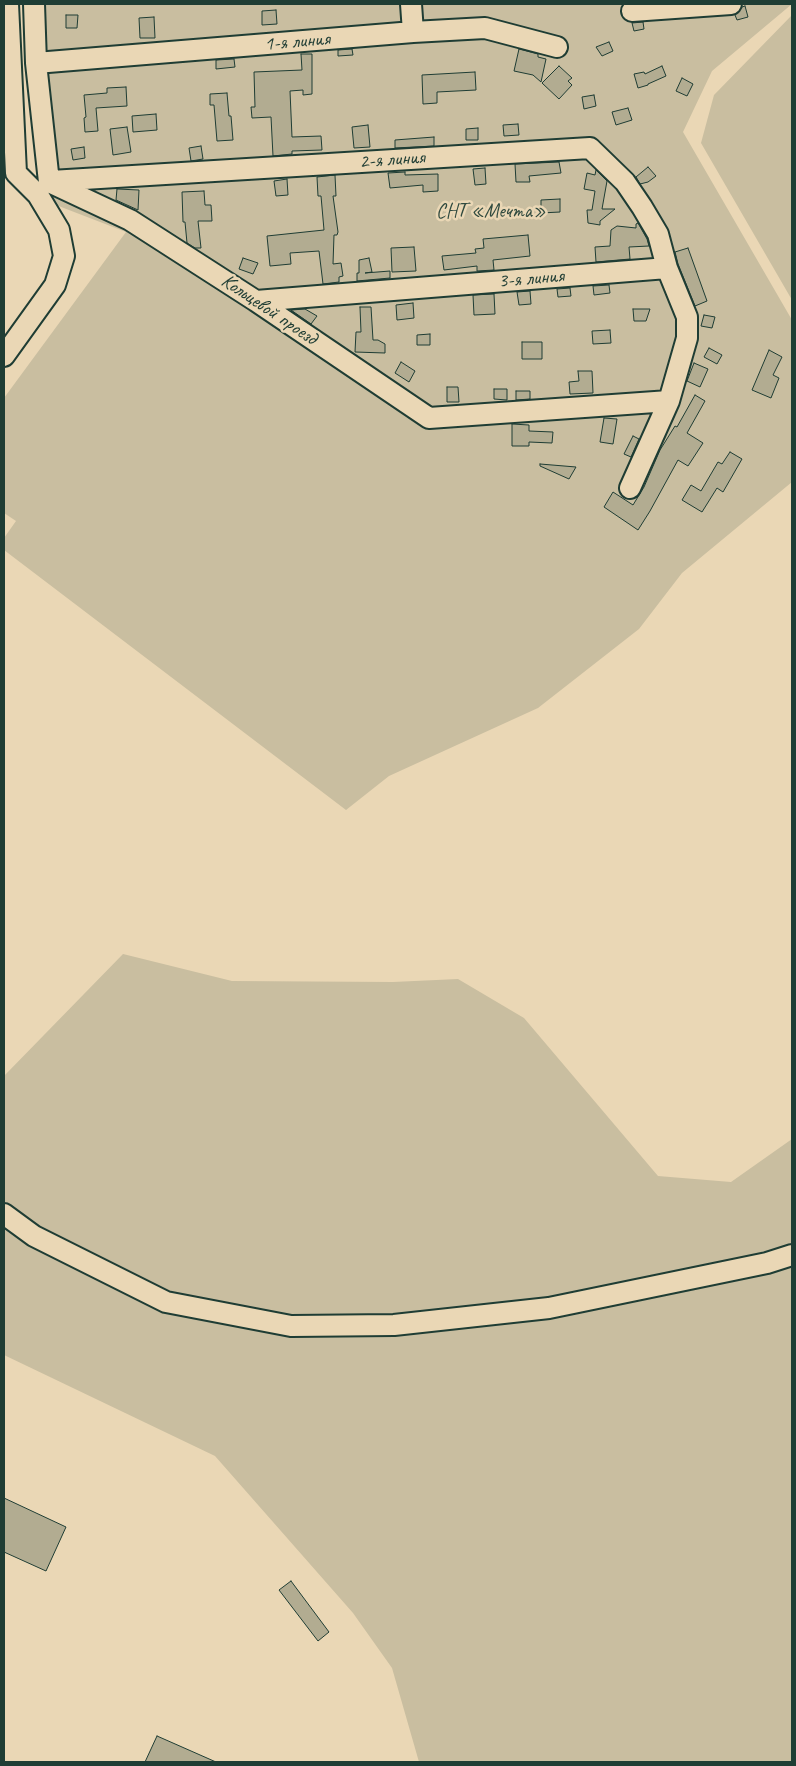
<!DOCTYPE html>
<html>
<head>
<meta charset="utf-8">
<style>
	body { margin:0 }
	#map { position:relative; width:796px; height:1766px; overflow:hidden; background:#ead7b5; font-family:Caveat,sans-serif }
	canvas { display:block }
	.frame { position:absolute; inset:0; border:5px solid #1f3d34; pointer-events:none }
</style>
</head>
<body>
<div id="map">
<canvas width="796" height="1766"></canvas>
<div class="frame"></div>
</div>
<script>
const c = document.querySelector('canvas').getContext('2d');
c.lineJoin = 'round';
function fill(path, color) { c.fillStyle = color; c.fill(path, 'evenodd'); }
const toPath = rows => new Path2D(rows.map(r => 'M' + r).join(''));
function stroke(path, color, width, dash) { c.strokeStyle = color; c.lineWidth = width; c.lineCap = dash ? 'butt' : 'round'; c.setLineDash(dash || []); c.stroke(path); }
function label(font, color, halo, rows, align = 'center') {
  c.font = font + ' Caveat,sans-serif'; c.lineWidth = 5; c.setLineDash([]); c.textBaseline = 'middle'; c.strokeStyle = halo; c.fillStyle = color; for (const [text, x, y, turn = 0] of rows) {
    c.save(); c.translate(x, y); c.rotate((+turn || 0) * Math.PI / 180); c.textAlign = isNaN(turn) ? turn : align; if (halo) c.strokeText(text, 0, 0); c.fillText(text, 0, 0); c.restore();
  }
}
fill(toPath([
	[34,4,792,4,712,71,683,132,792,320,792,482,682,573,639,629,538,708,389,776,346,810,4,550,4,538,16,521,4,513,4,398,126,232,56,205,49,182],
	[792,15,792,300,701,143,714,95],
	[123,954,232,981,393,982,458,979,524,1018,658,1176,731,1182,792,1139,792,1762,419,1762,392,1668,353,1613,215,1456,4,1355,4,1076]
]), '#c9bea0');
const building = toPath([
	[745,6,748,17,737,20,735,15,742,7,745,6],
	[276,10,277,24,262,25,262,11,276,10],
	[66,15,78,15,77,28,66,28,66,15],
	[154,17,155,38,140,38,139,18,154,17],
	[643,22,644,29,634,31,632,23,643,22],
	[609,42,613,51,602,56,596,47,609,42],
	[352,49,353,55,338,56,338,50,352,49],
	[519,49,538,54,538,57,546,59,541,82,533,75,514,71,519,49],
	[301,54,312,54,312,94,303,95,303,90,290,91,292,137,321,136,322,150,292,151,292,154,273,156,271,117,252,118,251,107,255,107,254,72,302,70,301,54],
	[234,59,235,67,216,69,216,60,234,59],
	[559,66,572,78,568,81,572,85,559,99,542,83,559,66],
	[662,66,666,76,648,84,648,85,638,88,634,74,644,72,645,74,662,66],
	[475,72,476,90,437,92,437,103,423,104,422,75,475,72],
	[682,78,693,84,687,96,676,91,682,78],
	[126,87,127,106,96,108,98,131,85,132,84,118,86,117,84,95,107,93,107,88,126,87],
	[227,93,229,116,231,116,233,140,217,141,214,105,210,105,210,94,227,93],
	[594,95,596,106,584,109,582,97,594,95],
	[628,108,632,120,616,125,612,112,628,108],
	[156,114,157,130,133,132,132,116,156,114],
	[518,124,519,135,504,136,503,125,518,124],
	[368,125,370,147,354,148,352,127,368,125],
	[127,127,131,152,113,155,110,129,127,127],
	[478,128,478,140,466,140,466,129,478,128],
	[434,137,434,146,395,148,395,140,434,137],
	[201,146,203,159,191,161,189,148,201,146],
	[84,147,85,158,73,160,71,149,84,147],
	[559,162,561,173,529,176,530,182,516,182,515,164,559,162],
	[648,167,656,176,648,182,640,184,636,177,648,167],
	[485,168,486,184,475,185,473,169,485,168],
	[596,170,607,181,602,209,615,209,600,221,600,225,588,223,587,210,592,210,595,191,584,189,587,173,595,175,596,170],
	[405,172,405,175,438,174,438,191,423,192,423,185,390,188,388,173,405,172],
	[335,175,336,196,333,196,338,232,337,235,334,235,333,264,341,263,343,276,339,277,339,282,323,284,319,251,290,253,291,264,270,266,267,236,324,230,321,196,318,196,317,177,335,175],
	[287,179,288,195,276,196,274,181,287,179],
	[117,189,139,190,138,210,116,200,117,189],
	[204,191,205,205,211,205,212,221,198,221,201,248,195,248,187,243,185,222,183,222,182,192,204,191],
	[560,199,560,212,541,213,541,200,560,199],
	[638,223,647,239,649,246,629,247,630,259,596,262,595,247,610,246,611,230,617,226,636,228,636,224,638,223],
	[528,235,530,256,493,260,494,270,477,271,477,266,444,270,442,256,476,253,475,249,484,248,483,239,528,235],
	[414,247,416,271,392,272,391,248,414,247],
	[688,248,707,301,695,306,678,264,675,252,688,248],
	[243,258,258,263,253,274,239,269,243,258],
	[369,258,372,272,365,273,390,271,390,278,357,281,357,273,359,273,359,260,369,258],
	[609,285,610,293,594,295,593,286,609,285],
	[570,288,571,296,558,297,557,289,570,288],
	[530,291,531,304,519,305,517,292,530,291],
	[494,294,495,314,474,315,473,295,494,294],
	[413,303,414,318,397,320,396,305,413,303],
	[360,307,371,307,373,340,378,340,385,344,385,353,355,352,356,332,361,332,360,307],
	[305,309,317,316,311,324,291,310,305,309],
	[633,309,650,309,646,321,634,321,633,309],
	[704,315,715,317,712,328,701,326,704,315],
	[610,330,611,343,593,344,592,331,610,330],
	[430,334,430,345,417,345,417,335,430,334],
	[522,342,542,342,542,359,522,359,522,342],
	[709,348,722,355,717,364,704,357,709,348],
	[769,350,782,357,773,375,779,378,771,398,752,390,769,350],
	[401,362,415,371,409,382,395,373,401,362],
	[694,363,708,369,700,387,687,381,694,363],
	[578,371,592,371,593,393,570,394,569,382,579,381,578,371],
	[447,387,458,387,459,402,447,402,447,387],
	[494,389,507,389,507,400,494,399,494,389],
	[516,391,530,391,530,399,516,400,516,391],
	[695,395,705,401,687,433,703,443,688,466,678,460,650,511,638,530,604,507,613,492,633,505,644,487,660,450,675,426,677,427,695,395],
	[604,418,617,419,613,444,600,442,604,418],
	[512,424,529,425,529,431,553,432,552,443,529,442,529,446,512,446,512,424],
	[633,436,639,439,631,457,624,454,633,436],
	[730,452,742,459,723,492,717,488,702,512,682,500,691,485,701,491,718,462,722,464,730,452],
	[540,464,576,467,569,479,540,466,540,464],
	[4,1498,66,1527,46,1571,4,1552,4,1498],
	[291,1581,329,1632,318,1641,279,1590,291,1581],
	[157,1736,216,1762,145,1762,157,1736]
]);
fill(building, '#b2ac91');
stroke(building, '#1f3d34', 1);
const minor = toPath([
	[34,4,36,63,49,182,130,220,256,301,429,418,669,401],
	[411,4,413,32],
	[632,11,731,4],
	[36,63,413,32,485,28,557,47],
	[51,181,590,148,625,182,642,207,658,234,667,268],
	[256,301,667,268,687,317,687,338,669,401,630,488],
	[4,356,55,285,64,256,59,230,38,195,16,173,8,4],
	[4,1214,34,1236,166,1302,291,1326,394,1325,549,1308,767,1263,792,1255]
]);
stroke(minor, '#1f3d34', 24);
stroke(minor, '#ead7b5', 20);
label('20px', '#1f3d34', '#ead7b5', [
	["1-я линия",297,42,-5],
	["2-я линия",392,160,-4],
	["3-я линия",531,279,-5],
	["Кольцевой проезд",269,310,34]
]);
label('20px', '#304a3f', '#ead7b5', [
	["СНТ «Мечта»",491,212]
]);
</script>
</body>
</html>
